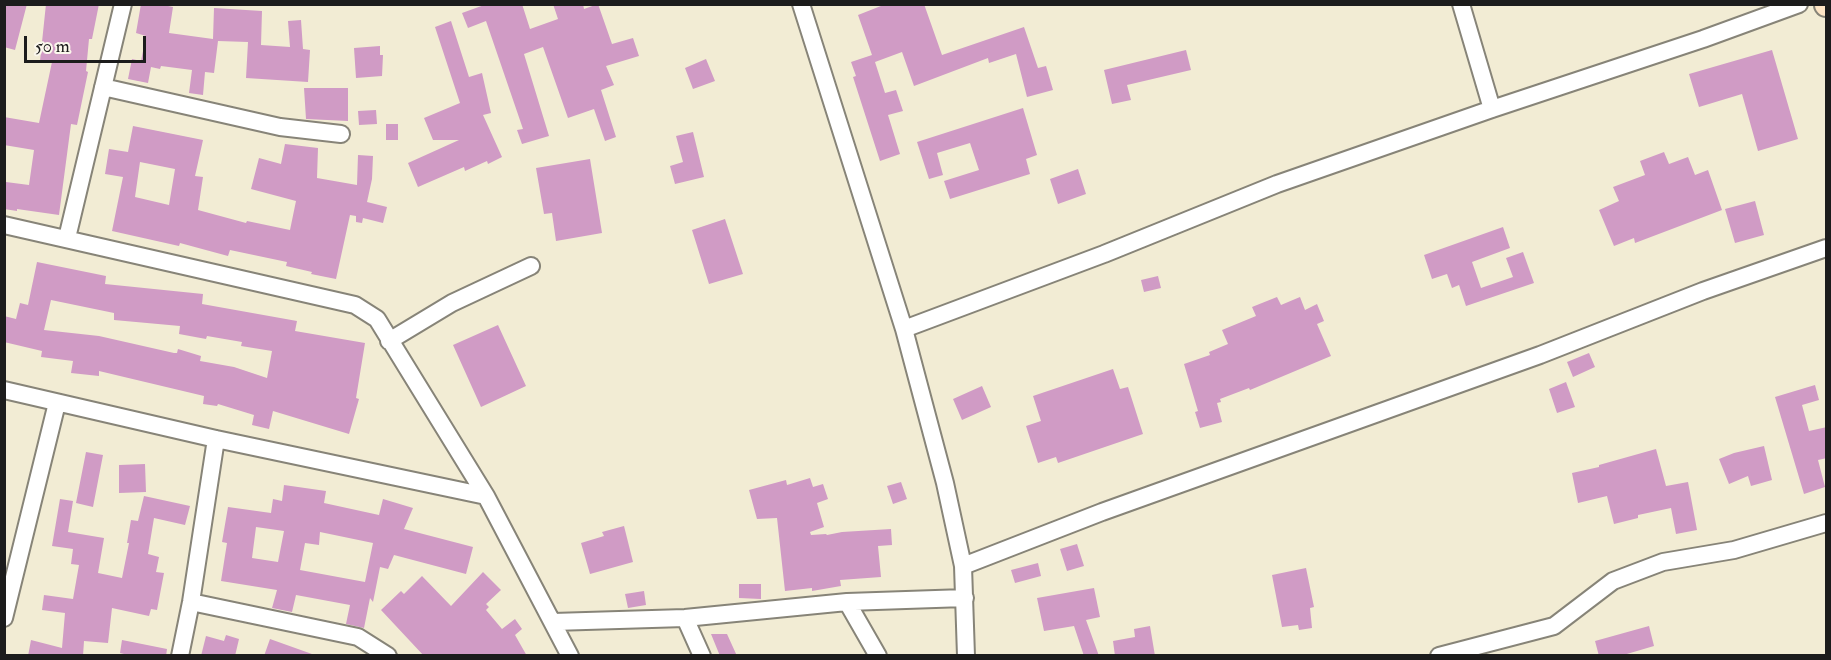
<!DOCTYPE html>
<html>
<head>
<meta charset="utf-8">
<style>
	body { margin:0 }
	#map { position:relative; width:1831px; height:660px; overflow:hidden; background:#f2ecd4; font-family:"IM FELL Double Pica",serif }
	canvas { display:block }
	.frame { position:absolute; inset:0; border:6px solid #1c1c1c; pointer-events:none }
	.scale { position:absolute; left:24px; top:36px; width:122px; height:27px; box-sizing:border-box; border:3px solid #1c1c1c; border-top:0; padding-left:8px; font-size:18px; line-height:21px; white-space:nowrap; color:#1c1c1c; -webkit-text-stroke:4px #fbf7ec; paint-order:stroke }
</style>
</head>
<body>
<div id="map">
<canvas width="1831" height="660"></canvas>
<div class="frame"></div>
<div class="scale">50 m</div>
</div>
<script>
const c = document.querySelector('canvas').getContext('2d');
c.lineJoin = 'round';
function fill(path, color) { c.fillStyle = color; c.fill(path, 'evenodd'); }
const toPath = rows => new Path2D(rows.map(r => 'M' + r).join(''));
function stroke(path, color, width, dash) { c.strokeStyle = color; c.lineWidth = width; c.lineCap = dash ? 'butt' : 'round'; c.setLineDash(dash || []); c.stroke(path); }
fill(toPath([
	[4,4,27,4,15,50,4,47],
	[46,4,99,4,92,39,89,39,86,71,88,72,77,125,71,124,59,215,17,209,17,211,4,209,6,182,29,185,34,150,4,145,4,117,39,123,52,62,40,61],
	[141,4,158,4,173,7,169,33,213,39,214,8,262,11,261,45,290,47,288,21,301,20,303,49,310,50,308,82,246,78,248,42,218,41,214,73,205,72,203,95,189,93,192,70,161,66,160,69,151,67,148,83,128,79,132,59,141,61,146,36,136,33],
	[487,4,522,4,530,29,558,19,553,4,583,4,584,9,598,4,612,44,633,38,639,56,606,66,614,85,601,90,616,137,605,141,594,109,568,118,543,47,524,54,549,136,522,144,517,130,523,129,486,21,468,28,462,13],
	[886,4,924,4,942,55,1024,27,1038,68,1046,66,1053,90,1027,97,1016,54,989,63,988,58,914,86,902,52,875,62,885,93,896,90,903,111,888,115,900,154,880,161,853,77,856,76,851,62,872,55,858,15],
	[451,21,469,77,482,73,491,113,483,115,502,157,488,164,487,161,465,171,464,167,418,187,408,163,459,140,433,140,424,118,460,103,435,27],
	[380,46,380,55,383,55,382,76,356,78,354,48],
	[1186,50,1191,70,1127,85,1131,100,1112,104,1104,70],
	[1772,50,1798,139,1758,151,1742,94,1699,107,1689,74],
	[706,59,715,81,693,89,685,68],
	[304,88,348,88,348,121,306,119],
	[1023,108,1037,155,1026,159,1030,174,950,199,944,181,979,170,970,143,937,153,943,175,929,179,917,142],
	[376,110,377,124,359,125,358,111],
	[386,124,398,124,398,140,386,140],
	[133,126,203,140,195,176,203,177,198,210,246,223,247,221,290,230,296,201,251,189,259,158,281,164,285,144,318,148,317,178,357,185,358,155,373,156,372,179,367,202,387,207,383,223,363,218,362,223,356,222,356,216,350,215,336,279,311,274,312,272,286,266,287,262,230,250,228,256,180,243,179,246,112,231,123,177,105,174,109,149,128,152],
	[140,162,175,169,169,205,135,197],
	[693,132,704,177,675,184,670,166,683,162,676,136],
	[1664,152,1669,164,1688,157,1695,175,1708,170,1722,210,1635,243,1634,238,1614,246,1599,210,1619,201,1613,187,1645,175,1640,161],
	[590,159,602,233,556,241,552,213,544,214,536,168],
	[1078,169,1086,194,1058,204,1050,179],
	[1755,201,1764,235,1735,243,1725,209],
	[725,219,743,274,709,284,692,230],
	[1503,227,1510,248,1472,262,1481,288,1513,277,1506,258,1523,252,1534,283,1466,306,1459,285,1452,288,1447,274,1432,279,1424,255],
	[37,262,106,276,105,284,203,294,202,304,297,321,295,331,365,343,356,398,359,399,349,434,273,411,269,429,252,425,254,415,218,404,217,406,203,404,204,396,99,371,99,376,71,373,73,361,41,357,42,351,4,342,4,316,16,319,20,303,28,305],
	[51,300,114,313,114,320,180,326,179,334,206,339,207,336,242,342,241,346,272,351,267,378,234,367,200,361,201,356,178,349,177,353,174,353,99,336,44,330],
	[1158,276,1161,288,1144,292,1141,280],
	[1277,297,1281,305,1300,297,1305,310,1317,304,1324,321,1317,324,1331,356,1250,390,1249,388,1220,399,1221,402,1217,403,1222,422,1200,428,1195,412,1198,411,1184,364,1210,355,1209,352,1228,344,1222,330,1256,316,1252,307],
	[498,325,526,386,481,407,453,345],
	[1589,353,1595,367,1573,377,1567,362],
	[1113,369,1120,389,1128,387,1143,434,1058,463,1056,457,1038,463,1026,426,1041,421,1033,396],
	[1566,382,1575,407,1557,413,1549,389],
	[1815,385,1819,400,1802,405,1809,431,1827,427,1827,458,1818,460,1825,487,1804,494,1775,397],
	[982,386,991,407,962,420,953,399],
	[1764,446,1772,480,1751,486,1748,476,1729,484,1719,459,1734,453],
	[1656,449,1666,486,1688,482,1697,530,1676,534,1671,508,1638,515,1638,518,1614,524,1607,496,1578,503,1572,473,1599,467,1599,465],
	[86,452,103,455,93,507,76,503],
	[145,464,146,492,119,493,119,465],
	[810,478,813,487,823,484,828,499,817,503,824,527,810,532,811,535,826,534,827,535,842,532,891,529,892,545,878,546,881,577,840,580,841,586,812,591,812,588,785,591,777,518,757,519,749,490,786,480,787,485],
	[901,482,907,499,893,504,887,486],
	[284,485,326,491,324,503,379,515,383,499,413,508,404,529,473,547,466,574,394,555,388,569,380,567,373,602,370,598,364,628,346,624,350,605,296,595,292,612,272,608,277,590,221,581,227,543,222,542,228,507,271,513,273,499,282,501],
	[256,527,284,531,278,562,252,558],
	[320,532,373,543,365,582,300,570,305,543,319,545],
	[144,496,190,506,185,525,154,518,148,554,159,557,156,572,164,573,157,610,151,609,149,616,112,608,108,643,84,641,83,656,28,656,31,640,62,648,65,613,42,610,44,595,73,599,79,565,71,564,73,549,52,546,60,499,73,501,68,532,104,538,98,573,122,578,129,543,127,543,131,520,138,521],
	[624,526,633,562,590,574,581,543,604,536,602,532],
	[1077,544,1084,566,1067,571,1060,549],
	[1038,563,1041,576,1015,583,1011,570],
	[1306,568,1314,607,1310,608,1312,628,1299,630,1298,625,1282,627,1272,575],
	[483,572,501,590,486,604,489,607,486,610,502,629,515,619,522,629,515,635,527,656,424,656,381,610,401,591,404,594,422,576,451,606],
	[739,584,761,584,761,599,739,598],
	[1094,588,1100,617,1086,620,1099,656,1084,656,1074,626,1044,631,1037,598],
	[644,591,646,605,628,608,625,594],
	[1150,626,1155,656,1115,656,1113,641,1135,637,1134,629],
	[1649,626,1654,646,1620,656,1599,656,1595,641],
	[711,634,727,634,737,656,720,656],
	[226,635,239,639,235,656,201,656,206,636,224,641],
	[270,639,312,654,312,656,264,656],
	[122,640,167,649,166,656,124,656,124,654,120,653]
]), '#d09bc5');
const street = toPath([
	[801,4,904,329,945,483,963,566,966,656],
	[1461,4,1492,109],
	[103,87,280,127,341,134],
	[4,225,355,305,377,319,486,496,570,656],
	[67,238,123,4],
	[904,329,1104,254,1277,184,1492,109,1703,39,1799,4],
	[389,341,452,303,531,266],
	[4,390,216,439,486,496],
	[963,566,1102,512,1540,355,1703,291,1826,248],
	[191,602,358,637,388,656],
	[847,602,878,656],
	[4,618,57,403],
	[685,618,702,656],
	[553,622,685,618,847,602,965,598],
	[180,656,191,602,216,439],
	[1439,656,1554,626,1613,581,1663,562,1734,550,1826,523]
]);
const secondary = toPath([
	[1826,4,1826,5]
]);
stroke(street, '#878478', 20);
stroke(secondary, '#878478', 26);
stroke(street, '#fff', 16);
stroke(secondary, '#fee5c5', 22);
</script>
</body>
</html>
